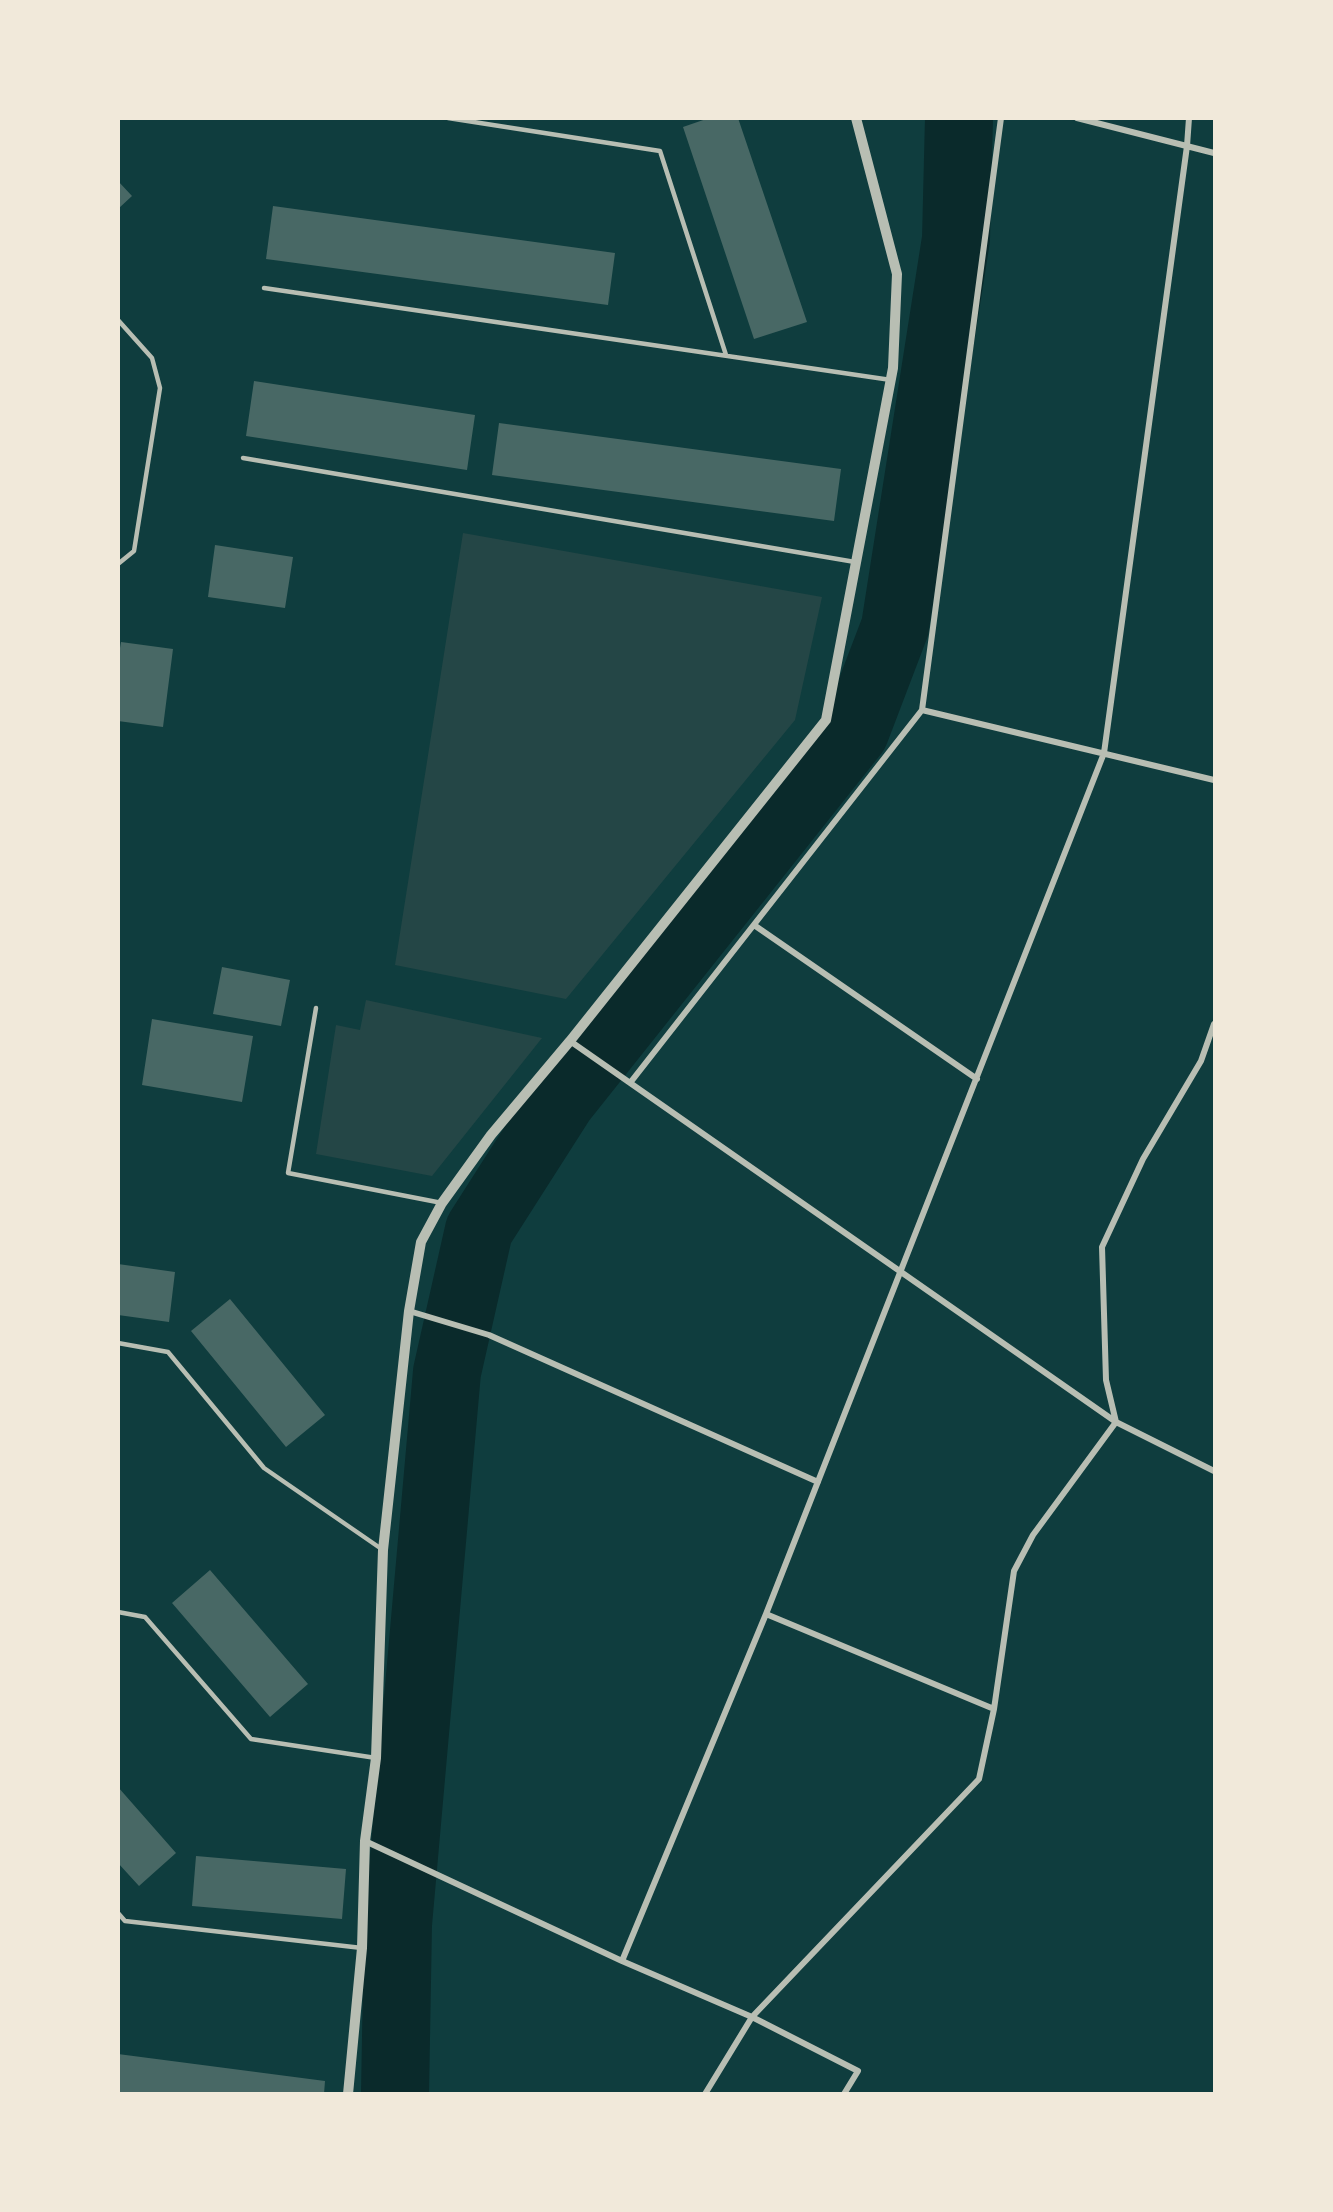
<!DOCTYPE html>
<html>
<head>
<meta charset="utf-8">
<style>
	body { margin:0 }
	#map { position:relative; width:1333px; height:2212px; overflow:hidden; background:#0f3d3e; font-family:"Zilla Slab",serif }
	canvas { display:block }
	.frame { position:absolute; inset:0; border:120px solid #f1e9da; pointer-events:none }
</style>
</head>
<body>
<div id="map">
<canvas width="1333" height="2212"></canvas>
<div class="frame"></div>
</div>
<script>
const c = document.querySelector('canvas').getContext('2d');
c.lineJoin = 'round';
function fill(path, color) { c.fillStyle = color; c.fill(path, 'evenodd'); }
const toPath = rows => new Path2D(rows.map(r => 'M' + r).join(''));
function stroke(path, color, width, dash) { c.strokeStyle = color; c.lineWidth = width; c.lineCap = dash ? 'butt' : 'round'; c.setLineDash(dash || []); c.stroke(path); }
fill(toPath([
	[463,533,822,597,795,720,566,999,395,965],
	[366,1000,542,1038,432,1176,316,1154,336,1025,360,1030]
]), '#244646');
stroke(toPath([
	[395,2094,398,1924,447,1372,479,1230,562,1100,855,732,895,627,956,239,959,118]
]), '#0a2a2b', 68);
fill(toPath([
	[709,118,738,118,807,322,754,339,683,127],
	[118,181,132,196,118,209],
	[273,206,615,253,608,305,266,259],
	[254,381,475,415,467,470,246,436],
	[499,423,841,469,834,521,492,475],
	[215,545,293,557,285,608,208,597],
	[121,642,173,649,163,727,118,721,118,660],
	[222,967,290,980,281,1026,213,1014],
	[152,1019,253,1036,242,1102,142,1085],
	[118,1264,175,1272,169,1322,118,1315],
	[230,1299,325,1415,286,1447,191,1331],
	[210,1570,308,1684,270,1717,172,1603],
	[118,1787,176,1853,139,1886,118,1863],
	[196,1856,346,1869,342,1919,192,1906],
	[118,2054,325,2081,324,2094,118,2094]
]), '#486865');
stroke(toPath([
	[448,118,660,151,726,355],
	[264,288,891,380],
	[118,320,152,358,160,388,134,551,118,564],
	[243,458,855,562],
	[316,1008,288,1173,442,1203],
	[118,1343,168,1352,264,1468,383,1550],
	[118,1612,145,1617,251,1739,376,1758],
	[118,1913,125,1921,362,1948]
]), '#b8beb3', 4.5);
stroke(toPath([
	[1077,118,1214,153],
	[922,710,1214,780],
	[754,925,977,1079],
	[570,1041,1116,1422,1214,1471],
	[630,1083,922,710,1001,118],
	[409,1311,489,1335,818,1482],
	[1116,1422,1106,1380,1102,1247,1143,1159,1201,1061,1214,1024],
	[766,1614,994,1709],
	[365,1841,622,1961,752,2017,858,2071,844,2094],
	[622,1961,766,1614,1104,753,1187,146,1189,118],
	[705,2094,752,2017,979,1779,994,1709,1014,1571,1033,1535,1116,1422]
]), '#b8beb3', 6);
stroke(toPath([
	[348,2094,362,1948,365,1841,376,1758,383,1550,409,1311,421,1242,442,1203,491,1135,570,1041,826,720,893,368,897,274,856,118]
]), '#b8beb3', 10);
</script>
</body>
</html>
